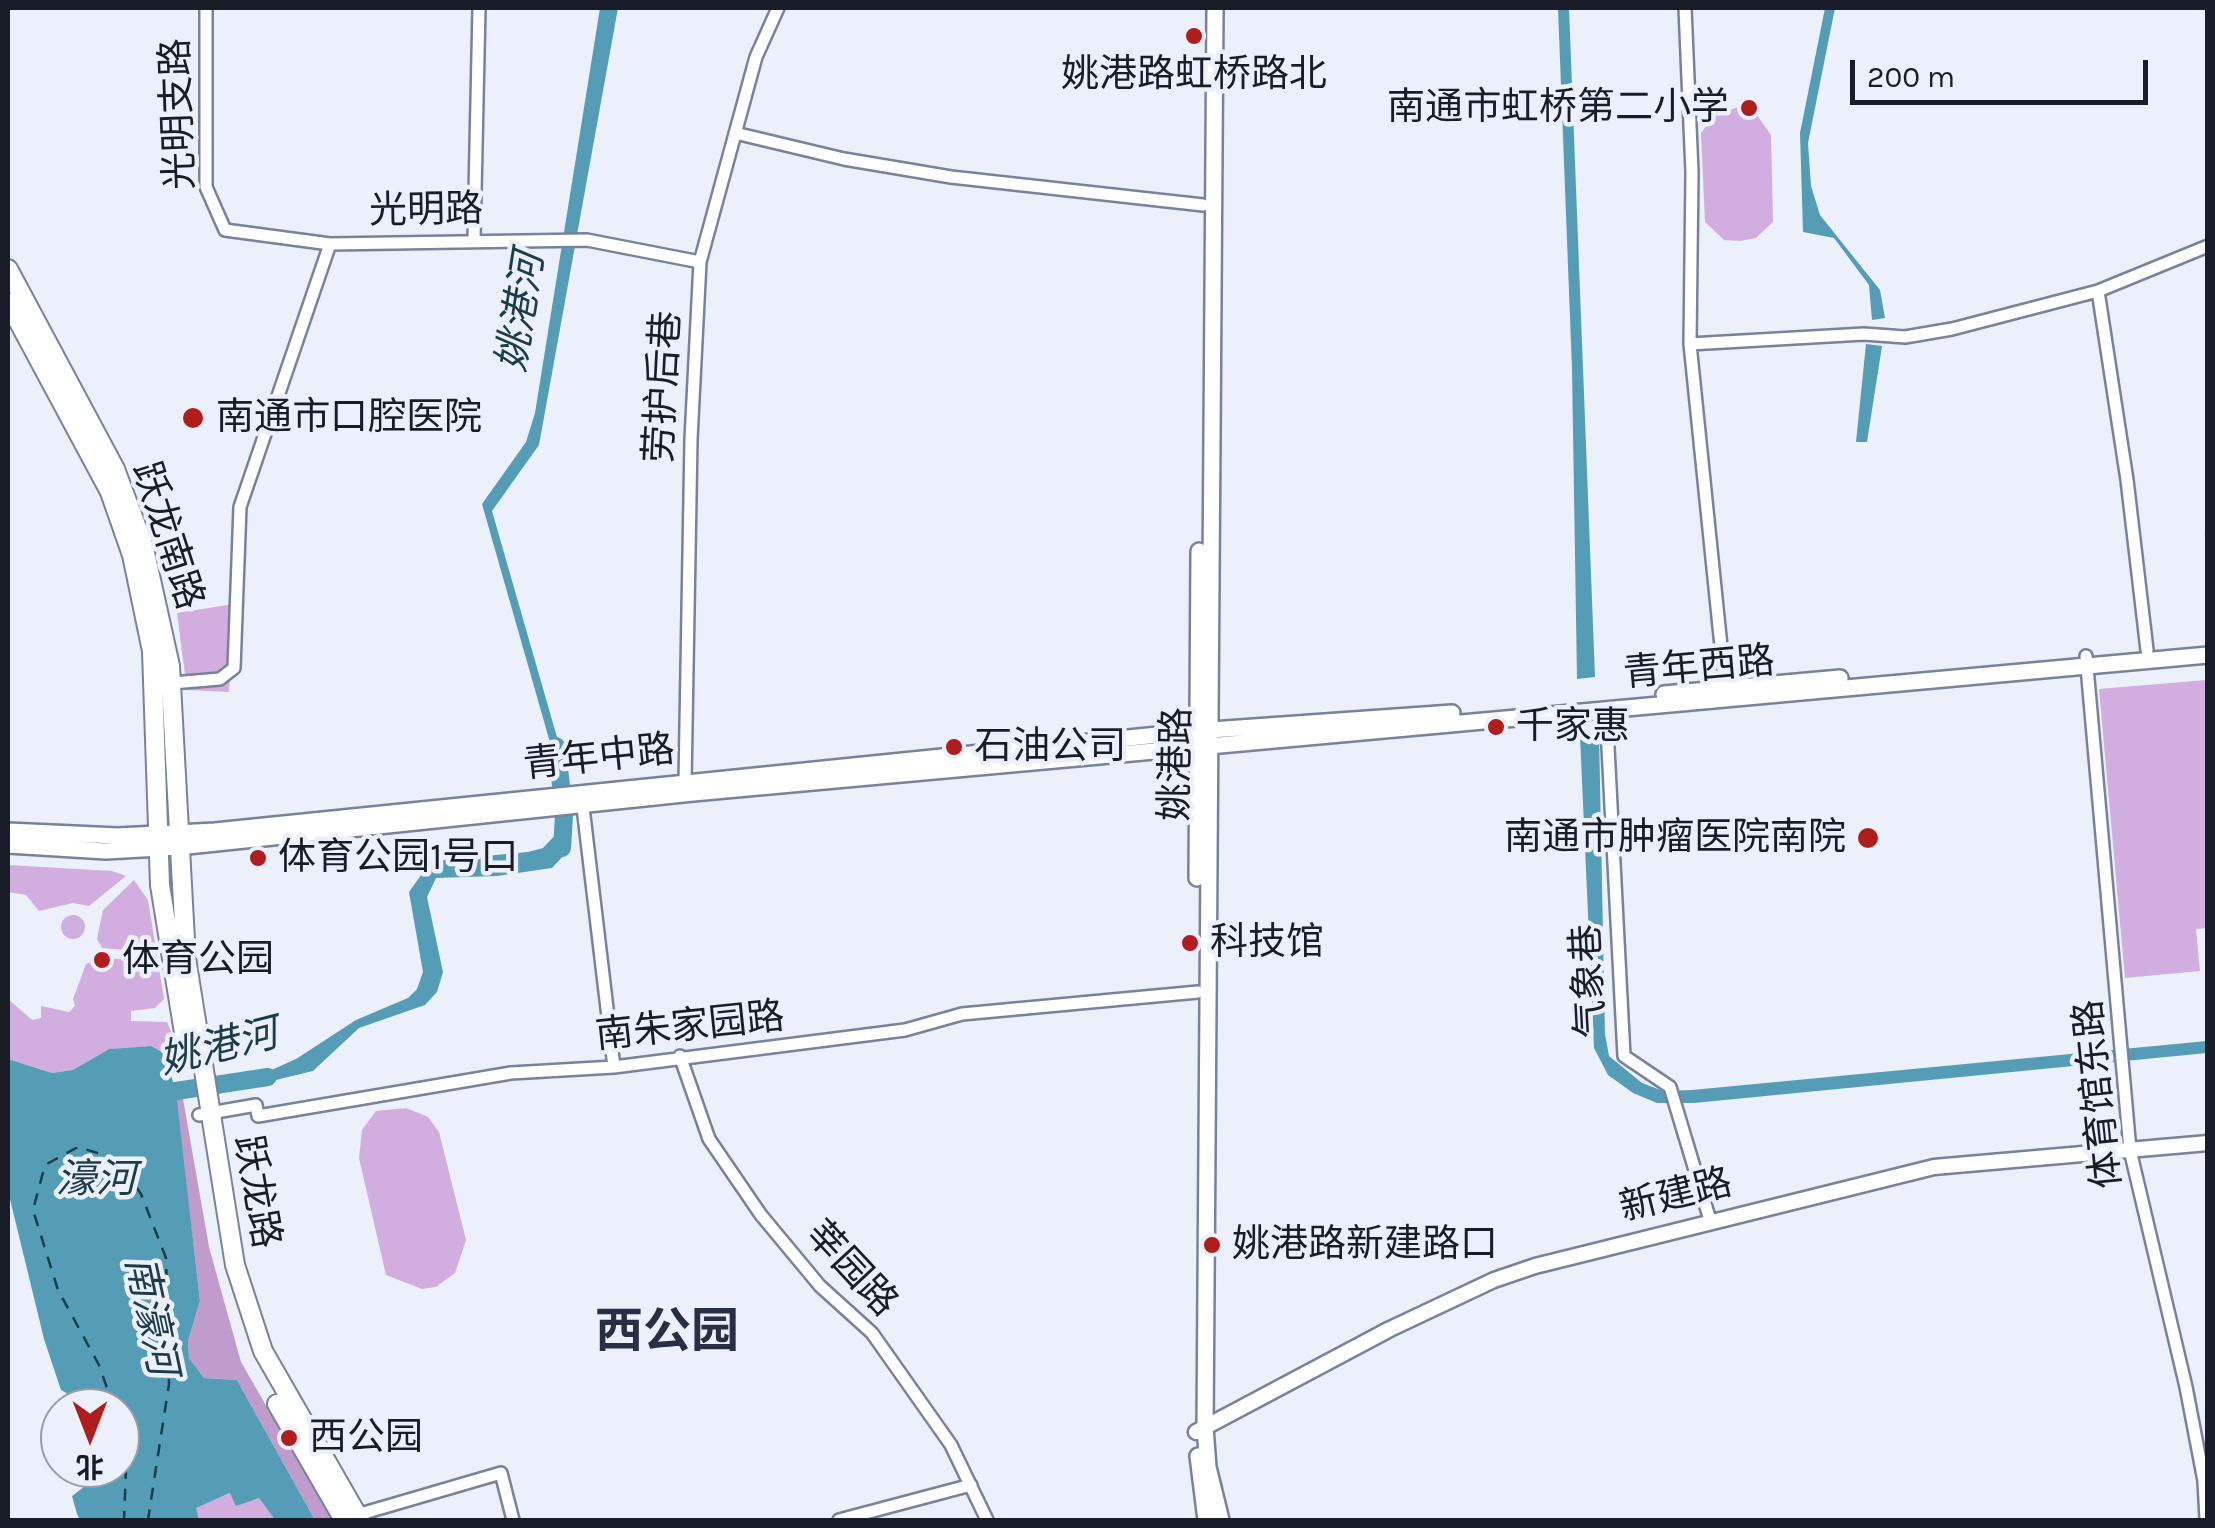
<!DOCTYPE html>
<html>
<head>
<meta charset="utf-8">
<style>
	body { margin:0 }
	#map { position:relative; width:2215px; height:1528px; overflow:hidden; background:#ecf0fb; font-family:Karla,"Noto Sans SC",sans-serif }
	canvas { display:block }
	.frame { position:absolute; inset:0; border:10px solid #191d27; pointer-events:none }
	.north { position:absolute; left:40px; top:1388px; width:100px; height:100px; box-sizing:border-box; background:#ecf0fb; border:2px solid #989ca6; border-radius:50%; rotate:180deg; font-size:28px; font-weight:700; line-height:40px; text-align:center; color:#191d27 }
	.north::after { content:''; display:block; margin:auto; width:35px; height:45px; background:#af1e1d; clip-path:polygon(50% 0,100% 100%,50% 72%,0 100%) }
	.scale { position:absolute; left:1850px; top:60px; width:298px; height:45px; box-sizing:border-box; border:5px solid #191d27; border-top:0; padding-left:12px; font-size:30px; line-height:35px; white-space:nowrap; color:#191d27; -webkit-text-stroke:8px #ecf0fb; paint-order:stroke }
</style>
</head>
<body>
<div id="map">
<canvas width="2215" height="1528"></canvas>
<div class="frame"></div>
<div class="north">北</div>
<div class="scale">200 m</div>
</div>
<script>
const c = document.querySelector('canvas').getContext('2d');
c.lineJoin = 'round';
function fill(path, color) { c.fillStyle = color; c.fill(path, 'evenodd'); }
const toPath = rows => new Path2D(rows.map(r => 'M' + r).join(''));
function stroke(path, color, width, dash) { c.strokeStyle = color; c.lineWidth = width; c.lineCap = dash ? 'butt' : 'round'; c.setLineDash(dash || []); c.stroke(path); }
function label(font, color, halo, rows, align = 'center') {
  c.font = font + ' Karla,"Noto Sans SC",sans-serif'; c.lineWidth = 9; c.setLineDash([]); c.textBaseline = 'middle'; c.strokeStyle = halo; c.fillStyle = color; for (const [text, x, y, turn = 0] of rows) {
    c.save(); c.translate(x, y); c.rotate((+turn || 0) * Math.PI / 180); c.textAlign = isNaN(turn) ? turn : align; if (halo) c.strokeText(text, 0, 0); c.fillText(text, 0, 0); c.restore();
  }
}
fill(toPath([
	[1739,107,1757,115,1771,135,1773,222,1756,238,1740,241,1724,240,1705,222,1701,133,1715,114],
	[234,604,229,692,187,690,177,613],
	[2207,680,2208,928,2196,929,2200,971,2125,978,2099,689],
	[8,865,112,871,126,876,89,906,73,903,39,911,26,895,8,892],
	[134,880,148,900,164,999,155,1008,131,1011,131,1021,167,1022,178,1047,164,1053,151,1046,109,1049,73,1070,52,1073,8,1059,8,999,32,1020,41,1018,41,1006,69,1012,75,1006,73,999,86,964,101,958,137,960,137,951,102,948,97,939,103,910],
	'61 927a12 12 0 1 1 24 0a12 12 0 1 1-24 0Z',
	[406,1108,428,1117,439,1132,466,1240,455,1273,436,1287,422,1289,386,1275,359,1158,362,1130,376,1111],
	[231,1493,259,1498,275,1520,199,1520,195,1508]
]), '#d2addf');
fill(toPath([
	[182,1093,209,1247,241,1362,332,1520,315,1520,237,1380,204,1378,189,1358,188,1341,200,1301,176,1095]
]), '#c09ccd');
fill(toPath([
	[600,8,618,8,539,445,492,511,565,765,557,767,482,504,526,442,535,413],
	[1558,8,1569,8,1595,677,1577,679,1572,369],
	[1825,8,1835,8,1808,143,1811,186,1820,215,1880,290,1885,318,1872,320,1869,285,1834,238,1803,232,1800,133],
	[1866,344,1882,346,1867,442,1856,442],
	[1599,734,1605,1034,1609,1056,1642,1083,1663,1091,1692,1090,2207,1041,2207,1053,1694,1103,1657,1103,1633,1093,1608,1075,1594,1048,1580,736],
	[571,826,567,852,552,868,497,876,436,878,427,897,443,972,437,992,425,1005,359,1028,313,1071,218,1094,296,1059,356,1020,408,998,417,989,423,972,409,892,431,861,528,852,543,848,561,829],
	[151,1046,164,1053,176,1091,200,1301,188,1341,189,1358,204,1378,237,1380,315,1520,275,1520,259,1498,236,1506,230,1493,196,1508,199,1520,80,1520,77,1514,72,1496,109,1468,120,1468,120,1408,93,1408,61,1390,44,1339,8,1191,8,1059,52,1073,73,1070,109,1049]
]), '#559db6');
stroke(toPath([
	[2206,534,2208,534]
]), '#559db6', 2.5);
stroke(toPath([
	[556,746,561,785],
	[562,848,564,815],
	[157,1100,176,1091,268,1077]
]), '#559db6', 18);
stroke(toPath([
	[114,1408,99,1365,58,1290,33,1210,45,1165,78,1147,117,1159,141,1194,166,1258,169,1384,148,1520],
	[120,1424,127,1443,124,1520]
]), '#1b3d49', 2.5, [12, 10]);
const minor = toPath([
	[206,8,206,187,225,230,330,244,587,240,700,262],
	[1685,8,1692,172,1690,344,1726,695],
	[735,133,844,159,951,177,1203,205],
	[474,239,479,8],
	[2098,291,2127,480,2147,650],
	[1690,344,1864,334,1905,337,1952,329,2098,291,2208,246],
	[2086,656,2130,1150,2186,1387,2204,1481,2206,1520],
	[172,683,220,679,234,668,240,507,330,244],
	[1606,709,1624,1056,1670,1087,1710,1220],
	[685,782,691,439,700,262,756,57,778,8],
	[582,799,614,1067],
	[680,1056,709,1139,761,1215,820,1286,872,1333,951,1445,987,1520],
	[199,1115,256,1105,258,1116,511,1073,614,1067,905,1030,962,1014,1198,992],
	[357,1515,501,1473,513,1520],
	[839,1520,971,1485]
]);
const tertiary = toPath([
	[1196,1432,1390,1329,1494,1280,1535,1266,1934,1167,2208,1143]
]);
const secondary = toPath([
	[1215,8,1205,1427,1208,1467,1221,1520],
	[1664,694,1840,678],
	[8,831,118,836,215,831,1197,731,1452,713],
	[8,845,106,851,178,847,693,793,2208,655],
	[1197,878,1199,551],
	[1198,1456,1206,1520]
]);
const primary = toPath([
	[8,269,115,469,143,544,170,666,186,958,235,1265,263,1351,360,1520],
	[8,302,110,492,132,555,152,651,160,885,187,1051],
	[277,1404,344,1520]
]);
stroke(minor, '#79829b', 16);
stroke(tertiary, '#79829b', 19);
stroke(secondary, '#79829b', 20);
stroke(primary, '#79829b', 22);
stroke(minor, '#fff', 11);
stroke(tertiary, '#fff', 14);
stroke(secondary, '#fff', 15);
stroke(primary, '#fff', 18);
for (const [x, y, r, color] of [
	[1194,36,10,"#af1e1d"],
	[1749,108,10,"#af1e1d"],
	[193,418,12,"#af1e1d"],
	[1496,727,10,"#af1e1d"],
	[954,747,10,"#af1e1d"],
	[1868,838,12,"#af1e1d"],
	[258,858,10,"#af1e1d"],
	[1190,943,10,"#af1e1d"],
	[102,960,10,"#af1e1d"],
	[1212,1245,10,"#af1e1d"],
	[289,1438,10,"#af1e1d"]
]) { const dot = new Path2D(); dot.arc(x, y, r, 0, 2 * Math.PI); c.fillStyle = color; c.fill(dot); stroke(dot, '#ecf0fb', 4); }
label('38px', '#191d27', '#ecf0fb', [
	["姚港路虹桥路北",1194,75,"center"],
	["南通市虹桥第二小学",1729,108,"right"],
	["南通市口腔医院",216,418],
	["千家惠",1516,727],
	["石油公司",974,747],
	["南通市肿瘤医院南院",1846,838,"right"],
	["体育公园1号口",278,858],
	["科技馆",1210,943],
	["体育公园",122,960],
	["姚港路新建路口",1232,1245],
	["西公园",309,1438]
], 'left');
label('38px', '#191d27', '#ecf0fb', [
	["光明支路",179,114,-92],
	["光明路",426,211,-1],
	["劳护后巷",664,387,-87],
	["跃龙南路",167,536,72],
	["青年西路",1699,668,-5],
	["青年中路",599,758,-6],
	["姚港路",1177,764,-89],
	["气象巷",1590,981,-93],
	["南朱家园路",690,1027,-6],
	["体育馆东路",2099,1094,-96],
	["跃龙路",256,1192,80],
	["新建路",1676,1196,-14],
	["莘园路",851,1269,47]
]);
label('italic 40px', '#1b3d49', '#ecf0fb', [
	["姚港河",522,312,-81],
	["姚港河",219,1048,-14],
	["濠河",96,1181],
	["南濠河",150,1316,78]
]);
label('bold 48px', '#282f44', '#ecf0fb', [
	["西公园",667,1333]
]);
</script>
</body>
</html>
